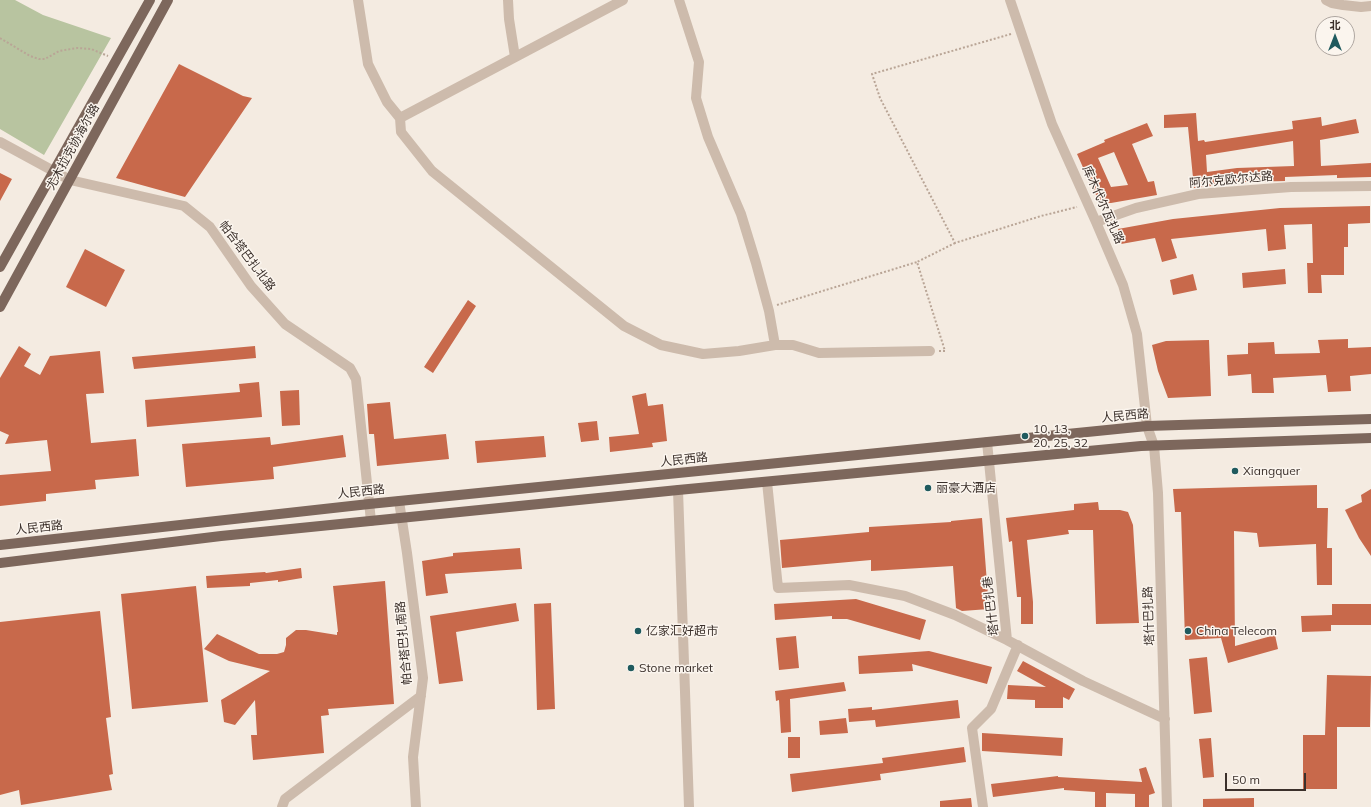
<!DOCTYPE html>
<html>
<head>
<meta charset="utf-8">
<style>
	body { margin:0 }
	#map { position:relative; width:1371px; height:807px; overflow:hidden; background:#f4ebe1; font-family:Mulish,"Noto Sans SC",sans-serif }
	canvas { display:block }
	.north { position:absolute; left:1315px; top:16px; width:40px; height:40px; box-sizing:border-box; background:#fbf5ee; border:1px solid #aea6a0; border-radius:50%; rotate:0deg; font-size:11px; font-weight:700; line-height:16px; text-align:center; color:#3b302b }
	.north::after { content:''; display:block; margin:auto; width:14px; height:18px; background:#1f5a5e; clip-path:polygon(50% 0,100% 100%,50% 72%,0 100%) }
	.scale { position:absolute; left:1225px; top:773px; width:81px; height:18px; box-sizing:border-box; border:2px solid #3b302b; border-top:0; padding-left:5px; font-size:12px; line-height:14px; white-space:nowrap; color:#3b302b; -webkit-text-stroke:3px #fbf5ee; paint-order:stroke }
</style>
</head>
<body>
<div id="map">
<canvas width="1371" height="807"></canvas>
<div class="north">北</div>
<div class="scale">50 m</div>
</div>
<script>
const c = document.querySelector('canvas').getContext('2d');
c.lineJoin = 'round';
function fill(path, color) { c.fillStyle = color; c.fill(path, 'evenodd'); }
const toPath = rows => new Path2D(rows.map(r => 'M' + r).join(''));
function stroke(path, color, width, dash) { c.strokeStyle = color; c.lineWidth = width; c.lineCap = dash ? 'butt' : 'round'; c.setLineDash(dash || []); c.stroke(path); }
function label(font, color, halo, rows, align = 'center') {
  c.font = font + ' Mulish,"Noto Sans SC",sans-serif'; c.lineWidth = 3; c.setLineDash([]); c.textBaseline = 'middle'; c.strokeStyle = halo; c.fillStyle = color; for (const [text, x, y, turn = 0] of rows) {
    c.save(); c.translate(x, y); c.rotate((+turn || 0) * Math.PI / 180); c.textAlign = isNaN(turn) ? turn : align; if (halo) c.strokeText(text, 0, 0); c.fillText(text, 0, 0); c.restore();
  }
}
fill(toPath([
	[0,0,15,0,43,15,111,38,44,155,0,129]
]), '#b8c4a0');
fill(toPath([
	[179,64,243,96,252,98,185,197,116,178],
	[1196,113,1198,141,1204,140,1205,142,1293,129,1292,121,1321,117,1322,126,1356,119,1359,133,1320,140,1321,166,1371,163,1371,177,1337,178,1337,175,1285,177,1285,181,1245,182,1194,188,1188,127,1164,128,1164,115],
	[1293,141,1294,166,1237,168,1207,172,1206,155],
	[1147,123,1153,136,1132,144,1148,182,1154,181,1157,195,1111,203,1102,203,1094,192,1077,154,1105,142,1104,140],
	[1114,152,1128,185,1111,187,1098,158],
	[0,173,12,179,0,201],
	[1370,206,1370,223,1348,224,1348,247,1344,247,1344,275,1321,275,1322,293,1308,293,1307,263,1313,263,1312,224,1284,225,1286,249,1268,251,1266,229,1171,239,1177,258,1162,262,1155,238,1121,244,1118,229,1173,219,1280,208],
	[85,249,125,270,106,307,66,287],
	[1285,269,1286,284,1243,288,1242,273],
	[1193,274,1197,290,1173,295,1170,280],
	[468,300,476,306,433,373,424,367],
	[1348,339,1348,348,1371,347,1371,374,1350,376,1351,391,1328,392,1326,375,1273,378,1274,393,1252,393,1251,374,1228,376,1227,355,1248,354,1248,343,1274,342,1275,354,1320,353,1318,340],
	[1209,340,1211,396,1168,398,1158,371,1152,345,1166,341],
	[19,346,31,354,24,366,40,375,50,356,100,351,104,393,86,394,91,443,136,439,139,476,95,480,96,489,46,494,46,501,0,506,0,475,51,471,47,440,5,444,9,435,0,431,0,378],
	[255,346,256,358,134,369,132,357],
	[259,382,262,417,147,427,145,400,240,392,239,384],
	[299,390,300,425,282,426,280,391],
	[646,393,648,406,663,404,667,441,652,443,653,447,610,452,609,437,639,434,632,396],
	[390,402,394,439,446,434,449,459,377,466,374,434,369,434,367,404],
	[597,421,599,440,581,442,578,423],
	[343,435,346,457,273,467,274,479,186,487,182,444,270,437,271,445],
	[544,436,546,457,477,463,475,441],
	[1317,485,1317,508,1328,508,1327,548,1332,548,1332,585,1317,585,1316,544,1259,547,1257,533,1234,531,1235,646,1275,635,1278,649,1228,663,1221,638,1185,640,1181,512,1175,512,1173,489],
	[1371,489,1371,556,1359,538,1345,510,1362,502,1361,495],
	[1098,502,1099,510,1120,510,1128,512,1133,525,1139,623,1096,624,1093,530,1068,530,1069,534,1027,540,1033,602,1033,624,1021,624,1021,597,1017,597,1012,541,1009,542,1006,518,1074,510,1074,504],
	[982,518,989,609,962,611,956,608,953,566,871,571,871,560,782,568,780,540,869,532,869,527,951,522,951,521],
	[520,548,522,569,445,574,448,593,426,596,422,561,453,556,453,553],
	[301,568,302,578,278,582,278,580,250,583,250,586,207,588,206,576,265,572,266,573],
	[385,581,394,704,328,709,329,715,321,716,324,753,253,760,251,735,257,735,255,700,235,725,224,722,221,700,270,671,229,661,204,649,217,634,259,654,277,654,284,652,286,645,286,638,296,630,306,630,337,635,337,632,338,632,333,586],
	[196,586,208,702,132,709,121,594],
	[856,599,926,620,920,640,847,619,832,619,832,616,775,620,774,604],
	[516,603,519,621,456,632,463,681,439,684,430,616],
	[551,603,555,709,537,710,534,604],
	[1332,604,1371,604,1371,625,1331,625,1331,631,1302,632,1301,616,1332,615],
	[100,611,111,717,106,718,113,774,109,775,112,790,21,805,19,790,0,795,0,622],
	[796,636,799,668,779,670,776,638],
	[929,651,992,667,987,684,912,664,913,671,859,674,858,656],
	[1207,657,1212,712,1194,714,1189,659],
	[1023,661,1075,689,1069,700,1063,697,1063,708,1035,708,1035,700,1007,699,1008,685,1046,687,1017,671],
	[1327,675,1371,676,1370,727,1337,727,1337,789,1303,789,1303,735,1325,735],
	[844,682,846,691,790,699,791,732,781,733,779,700,776,701,775,691],
	[958,700,960,718,876,727,875,720,849,722,848,709,872,707,872,710],
	[846,718,848,733,820,735,819,721],
	[982,733,1063,738,1062,756,982,751],
	[788,737,800,737,800,758,788,758],
	[1211,738,1214,777,1203,778,1199,739],
	[964,747,966,762,880,774,881,780,792,792,790,774,883,763,882,758],
	[1146,767,1155,793,1149,795,1149,807,1135,807,1135,794,1106,793,1106,807,1095,807,1095,792,1064,790,1064,788,993,797,991,784,1058,776,1058,777,1142,782,1139,769],
	[971,798,972,807,940,807,940,801],
	[1254,798,1254,807,1203,807,1203,799]
]), '#c8694b');
stroke(toPath([
	[1011,34,872,74,880,98,955,243,1041,216,1077,207],
	[0,38,30,56,39,59,45,59,59,51,77,48,91,49,108,56],
	[777,305,917,262],
	[939,351,945,351,917,262,955,243]
]), '#b9a596', 2, [2, 2]);
stroke(toPath([
	[358,0,368,64,387,102,400,118,401,132,432,171,624,326,661,345,703,354,739,351,775,345,793,345,819,353,930,351],
	[508,0,509,19,515,57],
	[679,0,699,62,696,98,708,137,741,214,756,263,769,311,775,345],
	[1010,0,1052,124,1096,222,1123,285,1137,334,1147,426,1154,446,1158,493,1167,807],
	[1326,0,1332,3,1343,5,1361,7,1371,6],
	[400,118,623,0],
	[0,142,70,180,184,206,210,227,251,286,285,324,350,368,356,379,371,521],
	[1096,222,1136,208,1198,194,1291,187,1371,186],
	[987,442,1007,640,1083,681,1165,719],
	[767,482,778,588,849,585,905,596,955,615,1007,640],
	[678,490,689,807],
	[399,501,407,553,423,678,413,757,416,807],
	[282,807,285,799,421,696],
	[983,807,972,728,991,709,1018,645]
]), '#cdbbac', 10);
stroke(toPath([
	[0,267,150,0],
	[0,307,168,0],
	[0,545,369,504,1147,426,1371,419],
	[0,563,221,536,678,490,1141,446,1371,438]
]), '#7d675c', 10);
for (const [x, y, r, color] of [
	[1025,436,4,"#1f5a5e"],
	[1235,471,4,"#1f5a5e"],
	[928,488,4,"#1f5a5e"],
	[638,631,4,"#1f5a5e"],
	[1188,631,4,"#1f5a5e"],
	[631,668,4,"#1f5a5e"]
]) { const dot = new Path2D(); dot.arc(x, y, r, 0, 2 * Math.PI); c.fillStyle = color; c.fill(dot); stroke(dot, '#fbf5ee', 1.5); }
label('12px', '#3b302b', '#fbf5ee', [
	["尤木拉克协海尔路",73,147,-61],
	["阿尔克欧尔达路",1231,180,-5],
	["库木代尔瓦扎路",1103,205,66],
	["帕合塔巴扎北路",247,256,53],
	["人民西路",1125,416,-5],
	["人民西路",684,460,-6],
	["人民西路",361,492,-6],
	["人民西路",39,528,-6],
	["塔什巴扎巷",991,606,-97],
	["塔什巴扎路",1149,616,-92],
	["帕合塔巴扎南路",404,643,-95]
]);
label('12px', '#3b302b', '#fbf5ee', [
	["10, 13,",1033,429],
	["20, 25, 32",1033,443],
	["Xiangquer",1243,471],
	["丽豪大酒店",936,488],
	["亿家汇好超市",646,631],
	["China Telecom",1196,631],
	["Stone market",639,668]
], 'left');
</script>
</body>
</html>
